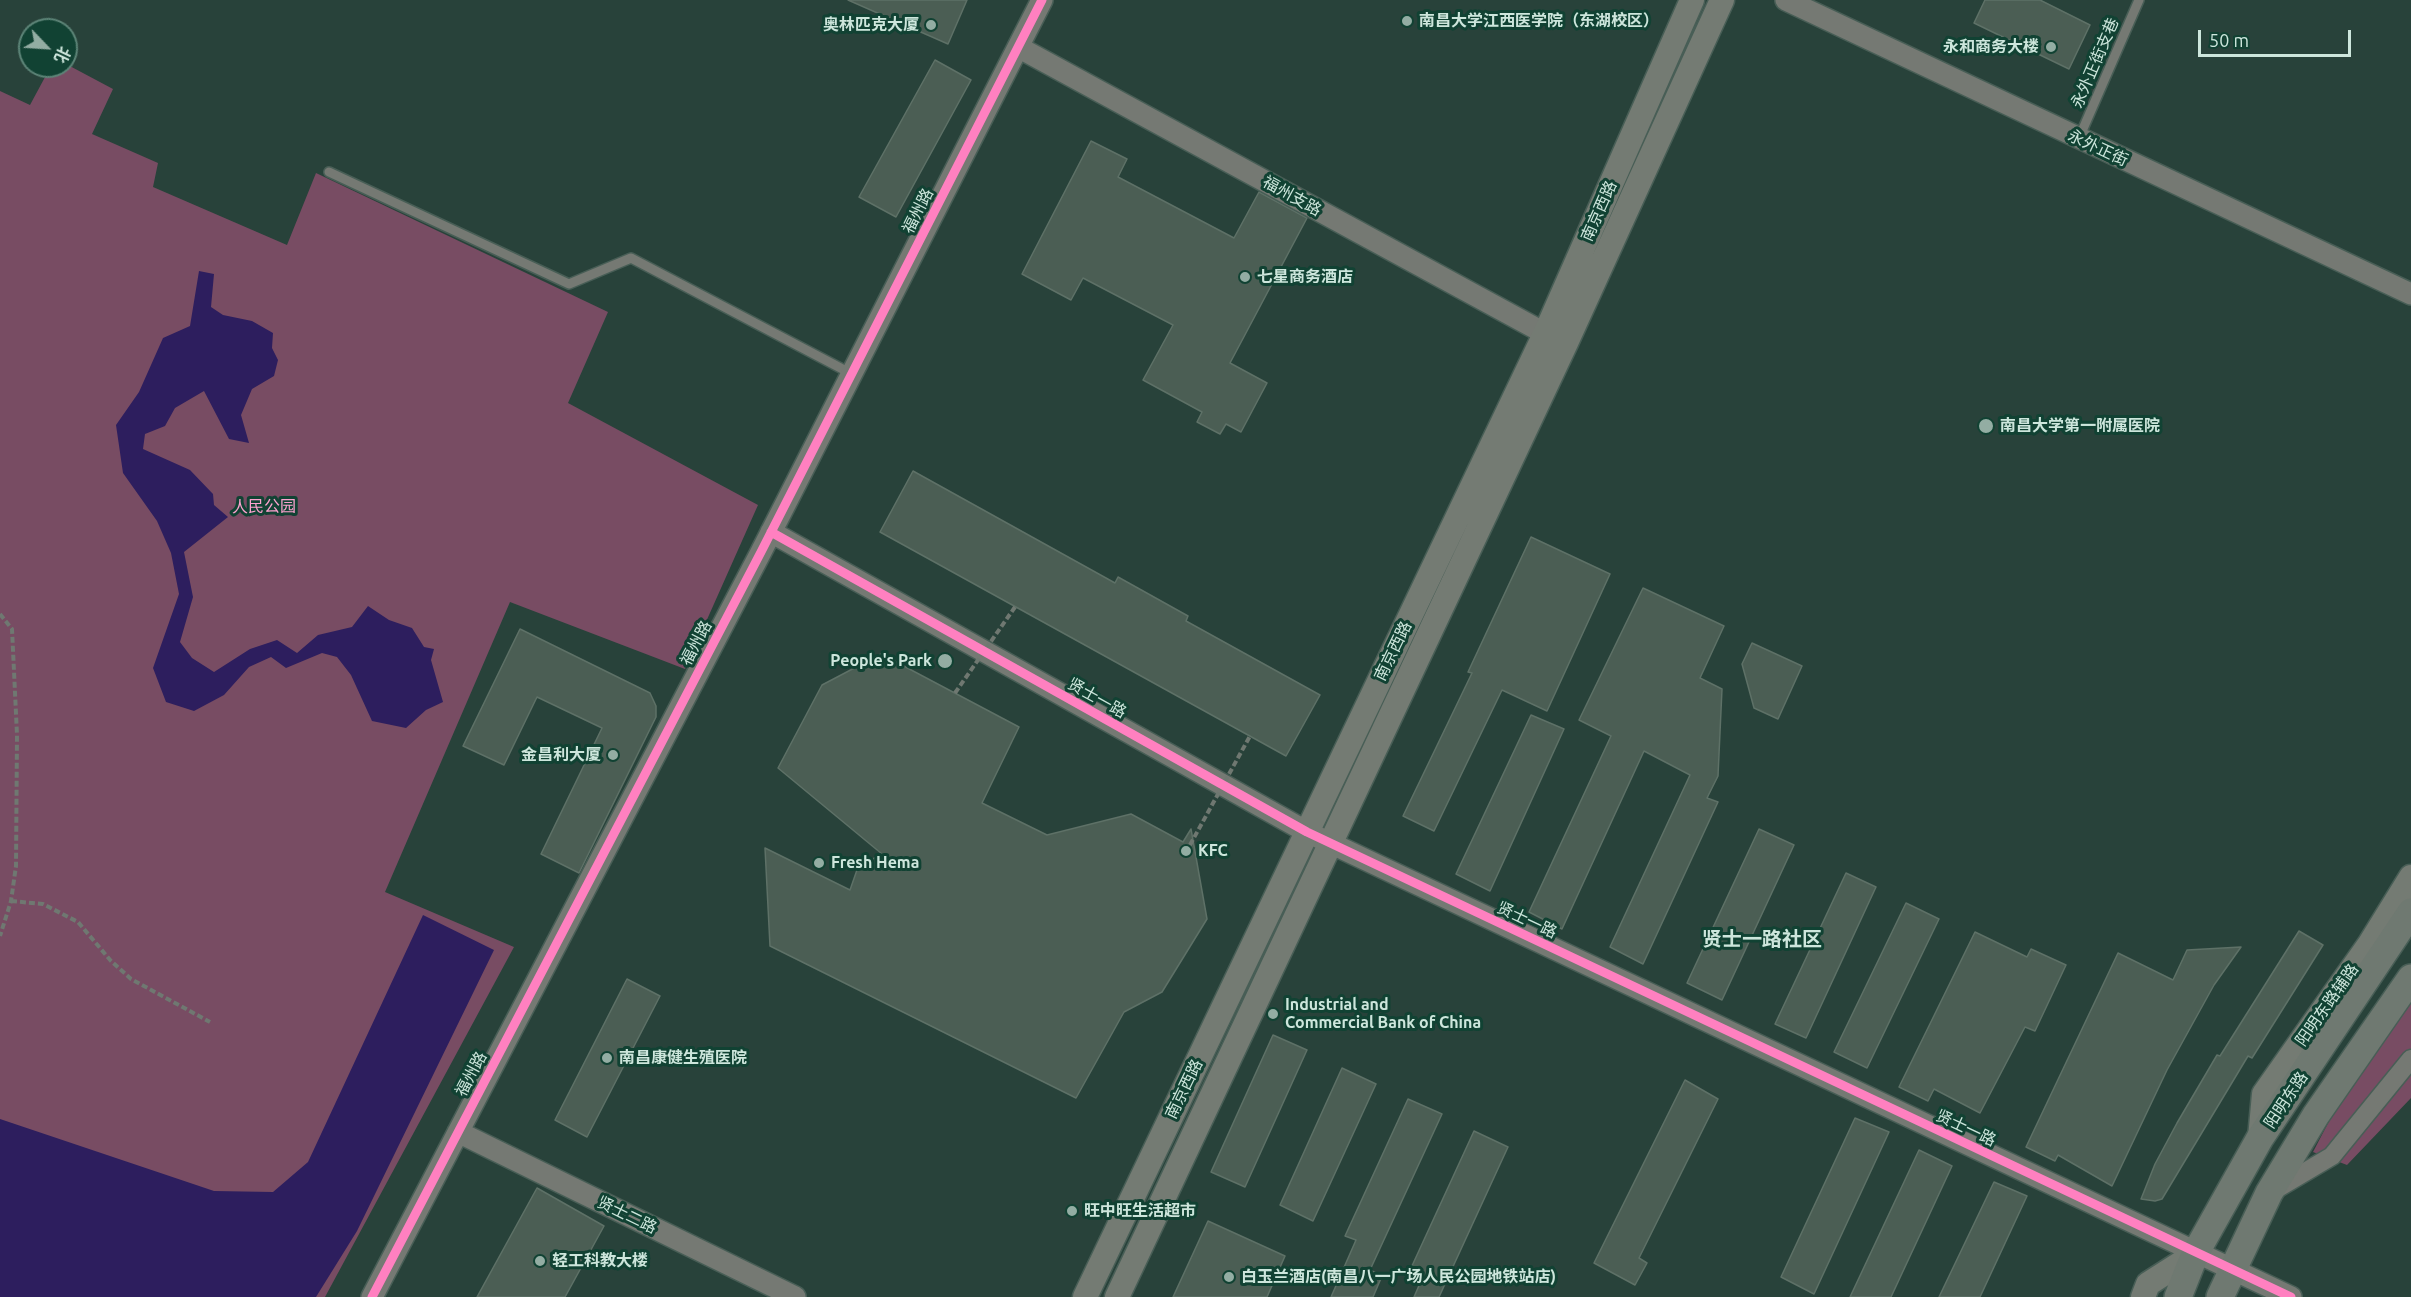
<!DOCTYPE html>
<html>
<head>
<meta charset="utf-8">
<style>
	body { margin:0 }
	#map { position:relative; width:2411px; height:1297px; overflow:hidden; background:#28423a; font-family:Ubuntu,"Noto Sans SC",sans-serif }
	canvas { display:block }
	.north { position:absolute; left:18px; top:18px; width:60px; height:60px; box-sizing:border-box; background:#114233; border:2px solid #5c8477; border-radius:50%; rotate:115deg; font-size:16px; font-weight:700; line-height:24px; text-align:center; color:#cde6dc }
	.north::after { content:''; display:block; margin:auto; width:21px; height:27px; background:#93ada3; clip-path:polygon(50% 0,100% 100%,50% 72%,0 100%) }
	.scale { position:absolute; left:2198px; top:30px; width:153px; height:27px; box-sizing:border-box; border:3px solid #cde6dc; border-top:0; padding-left:8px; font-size:18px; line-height:21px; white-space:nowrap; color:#cde6dc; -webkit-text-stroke:4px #114233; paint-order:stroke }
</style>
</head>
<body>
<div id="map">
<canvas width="2411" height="1297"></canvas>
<div class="north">北</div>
<div class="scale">50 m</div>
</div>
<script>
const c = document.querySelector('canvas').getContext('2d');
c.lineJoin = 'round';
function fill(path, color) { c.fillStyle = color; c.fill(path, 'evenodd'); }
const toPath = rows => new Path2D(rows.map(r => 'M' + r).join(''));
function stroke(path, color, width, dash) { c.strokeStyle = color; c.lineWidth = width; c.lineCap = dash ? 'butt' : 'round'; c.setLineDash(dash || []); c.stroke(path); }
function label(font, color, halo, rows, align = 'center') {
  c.font = font + ' Ubuntu,"Noto Sans SC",sans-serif'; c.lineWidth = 6; c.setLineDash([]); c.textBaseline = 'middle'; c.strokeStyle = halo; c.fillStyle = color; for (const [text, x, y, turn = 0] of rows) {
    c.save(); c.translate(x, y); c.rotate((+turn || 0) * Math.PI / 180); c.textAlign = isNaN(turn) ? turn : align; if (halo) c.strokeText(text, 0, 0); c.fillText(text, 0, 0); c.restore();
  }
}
fill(toPath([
	[66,64,113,89,92,134,158,163,153,187,287,245,316,173,608,312,568,403,758,505,685,669,510,602,385,892,514,947,325,1297,0,1297,0,91,30,105,51,66],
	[2411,1002,2411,1098,2347,1165,2313,1152,2339,1102]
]), '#784c63');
fill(toPath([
	[199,271,214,274,211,307,223,315,252,321,273,333,272,348,278,360,274,376,252,389,241,415,249,443,229,439,204,391,175,408,165,426,145,434,143,449,190,470,213,494,214,505,228,517,184,552,193,597,180,642,192,658,214,672,250,649,277,640,297,653,318,635,352,627,368,606,389,620,412,628,424,647,434,649,431,660,443,702,426,710,406,728,372,721,351,675,337,657,322,653,286,668,271,657,249,667,224,695,194,711,166,702,153,668,179,594,171,553,157,521,123,473,116,425,139,392,163,338,190,326],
	[423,915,494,950,357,1231,316,1297,0,1297,0,1119,214,1191,273,1192,308,1162]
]), '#2d1e5e');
const building = toPath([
	[848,0,967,0,948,44,848,0],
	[1985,0,2040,0,2090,25,2069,69,1974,23,1985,0],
	[935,60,971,80,896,217,859,197,935,60],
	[1091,141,1127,159,1118,177,1234,238,1259,192,1307,218,1230,363,1267,383,1241,432,1226,424,1220,434,1197,422,1202,412,1143,380,1173,325,1083,278,1071,300,1022,274,1091,141],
	[913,471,1115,583,1118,577,1188,616,1186,621,1320,695,1286,756,880,532,913,471],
	[1531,537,1610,574,1547,711,1502,690,1434,831,1403,816,1472,673,1468,672,1531,537],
	[1643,588,1724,626,1700,678,1722,689,1718,776,1707,798,1718,802,1643,964,1610,947,1690,775,1644,751,1562,929,1529,912,1611,736,1579,720,1643,588],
	[520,629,650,693,656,706,656,717,579,873,541,854,602,728,537,697,504,765,463,746,520,629],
	[1752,643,1802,666,1778,719,1754,708,1742,664,1752,643],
	[881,654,1019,727,982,803,1047,835,1131,814,1183,842,1191,829,1207,919,1162,992,1124,1012,1076,1098,770,946,765,848,850,890,858,867,882,854,778,768,822,685,881,654],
	[1531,715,1564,729,1490,891,1456,874,1531,715],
	[1759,829,1794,845,1722,1000,1687,983,1759,829],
	[1846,873,1876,887,1806,1038,1775,1024,1846,873],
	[1906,903,1939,919,1867,1068,1834,1052,1906,903],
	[2299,931,2323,945,2252,1058,2248,1056,2162,1199,2155,1201,2141,1199,2155,1164,2177,1123,2217,1055,2220,1056,2299,931],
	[1975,932,2027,957,2031,949,2066,965,2035,1031,2025,1027,1980,1113,1934,1089,1928,1101,1899,1087,1975,932],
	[2241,947,2214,985,2167,1070,2112,1186,2058,1155,2055,1161,2026,1147,2118,953,2173,980,2187,950,2241,947],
	[627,979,660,996,587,1137,555,1120,627,979],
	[1273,1035,1307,1050,1245,1187,1211,1172,1273,1035],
	[1342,1068,1376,1084,1313,1221,1280,1205,1342,1068],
	[1685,1080,1718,1099,1639,1258,1647,1263,1635,1285,1594,1263,1685,1080],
	[1408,1099,1442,1114,1370,1270,1382,1276,1373,1297,1331,1297,1356,1240,1345,1236,1408,1099],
	[1855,1118,1889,1132,1814,1294,1781,1277,1855,1118],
	[1474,1131,1508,1147,1439,1297,1414,1297,1424,1274,1411,1268,1474,1131],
	[1919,1150,1952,1166,1891,1297,1850,1297,1919,1150],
	[1994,1182,2027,1196,1980,1297,1939,1297,1994,1182],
	[537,1188,604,1226,565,1297,477,1297,537,1188],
	[1208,1221,1285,1256,1267,1297,1173,1297,1208,1221]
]);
fill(building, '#4b5e54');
stroke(building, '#5e7167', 1.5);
const service = toPath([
	[2079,138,2139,0],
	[329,172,569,284,631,258,852,374]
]);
const minor = toPath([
	[2273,1191,2332,1156,2411,1059]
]);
const tertiary = toPath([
	[1786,0,2411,294],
	[1018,47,1559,341],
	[771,532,1307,832,2291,1297],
	[458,1132,795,1297],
	[372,1297,761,552,1042,0]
]);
const secondary = toPath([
	[2260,1138,2264,1094,2369,945,2411,877],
	[1085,1297,1545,334,1692,0],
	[1117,1297,1566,343,1722,0],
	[2143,1297,2148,1284,2195,1254]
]);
const primary = toPath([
	[2178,1297,2195,1254,2260,1138,2411,912],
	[2220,1297,2269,1193,2316,1115,2411,978]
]);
stroke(service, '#485e56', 12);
stroke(minor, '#485e56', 21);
stroke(tertiary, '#485e56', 24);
stroke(secondary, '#485e56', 27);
stroke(primary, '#485e56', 30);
stroke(toPath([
	[0,614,12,629,17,735,16,866,11,901,0,936],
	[11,901,43,904,78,922,111,961,131,979,210,1022]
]), '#6f7871', 4, [6, 3]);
stroke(service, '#757973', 9);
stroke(minor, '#757973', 18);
stroke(tertiary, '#757973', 21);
stroke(secondary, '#747b73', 24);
stroke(primary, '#6f7971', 27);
stroke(toPath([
	[955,693,1015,607],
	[1190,845,1250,736]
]), '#6f7871', 4, [6, 3]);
stroke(toPath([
	[771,532,1307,832,2291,1297],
	[372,1297,761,552,1042,0]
]), '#ff80c0', 9);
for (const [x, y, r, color] of [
	[1407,21,6,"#93ada3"],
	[931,25,6,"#93ada3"],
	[2051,47,6,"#93ada3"],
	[1245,277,6,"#93ada3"],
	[1986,426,8,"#93ada3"],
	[945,661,8,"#93ada3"],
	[613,755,6,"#93ada3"],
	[1186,851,6,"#93ada3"],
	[819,863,6,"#93ada3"],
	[1273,1014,6,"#93ada3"],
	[607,1058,6,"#93ada3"],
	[1072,1211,6,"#93ada3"],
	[540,1261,6,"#93ada3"],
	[1229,1277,6,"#93ada3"]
]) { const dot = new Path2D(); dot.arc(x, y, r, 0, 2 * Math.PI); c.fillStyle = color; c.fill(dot); stroke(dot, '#114233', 2); }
label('bold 16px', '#cde6dc', '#114233', [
	["南昌大学江西医学院（东湖校区）",1419,21],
	["奥林匹克大厦",919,25,"right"],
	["永和商务大楼",2039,47,"right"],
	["七星商务酒店",1257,277],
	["南昌大学第一附属医院",2000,426],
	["People's Park",932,661,"right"],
	["金昌利大厦",601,755,"right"],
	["KFC",1198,851],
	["Fresh Hema",831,863],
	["Industrial and",1285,1005],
	["Commercial Bank of China",1285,1023],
	["南昌康健生殖医院",619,1058],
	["旺中旺生活超市",1084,1211],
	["轻工科教大楼",552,1261],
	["白玉兰酒店(南昌八一广场人民公园地铁站店)",1241,1277]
], 'left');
label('16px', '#cde6dc', '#114233', [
	["永外正街支巷",2095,63,-67],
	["永外正街",2098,148,25],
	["福州支路",1292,196,29],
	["福州路",918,211,-63],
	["南京西路",1599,211,-66],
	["福州路",696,643,-62],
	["南京西路",1393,651,-64],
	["贤士一路",1097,698,29],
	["贤士一路",1527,920,25],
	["阳明东路辅路",2327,1005,-55],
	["福州路",471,1074,-62],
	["南京西路",1184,1089,-64],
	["阳明东路",2286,1100,-56],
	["贤士一路",1966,1128,25],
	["贤士二路",627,1215,26]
]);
label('16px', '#fda2cf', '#114233', [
	["人民公园",264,507]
]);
label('bold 20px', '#cde6dc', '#114233', [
	["贤士一路社区",1762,939]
]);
</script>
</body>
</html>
